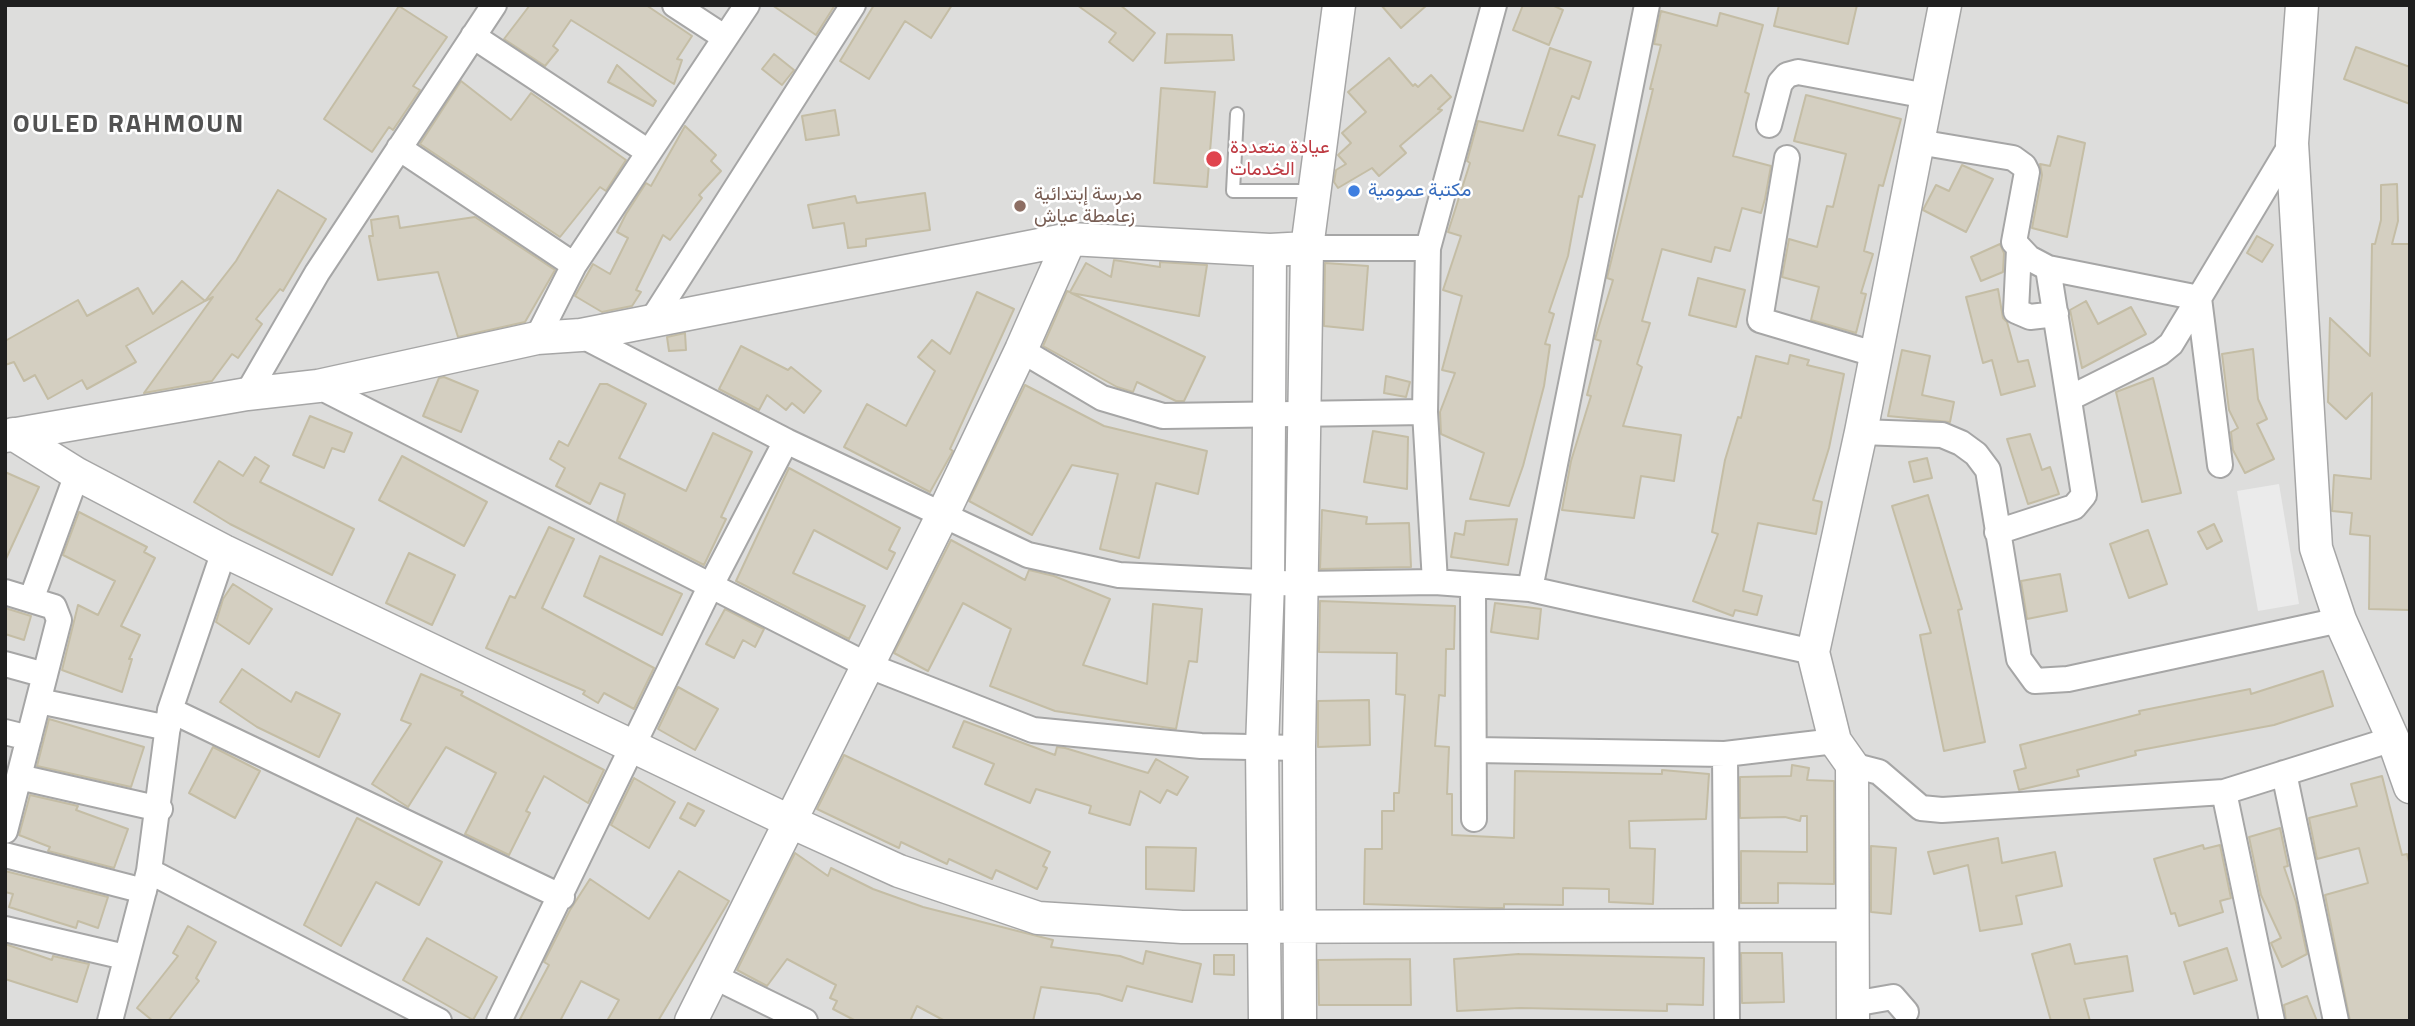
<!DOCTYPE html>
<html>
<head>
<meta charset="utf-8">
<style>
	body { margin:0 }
	#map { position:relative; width:2415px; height:1026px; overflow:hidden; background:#f1f1e5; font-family:"Titillium Web",sans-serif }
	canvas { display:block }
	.frame { position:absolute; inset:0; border:7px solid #1f1f1f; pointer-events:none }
</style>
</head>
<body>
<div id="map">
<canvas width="2415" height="1026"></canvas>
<div class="frame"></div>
</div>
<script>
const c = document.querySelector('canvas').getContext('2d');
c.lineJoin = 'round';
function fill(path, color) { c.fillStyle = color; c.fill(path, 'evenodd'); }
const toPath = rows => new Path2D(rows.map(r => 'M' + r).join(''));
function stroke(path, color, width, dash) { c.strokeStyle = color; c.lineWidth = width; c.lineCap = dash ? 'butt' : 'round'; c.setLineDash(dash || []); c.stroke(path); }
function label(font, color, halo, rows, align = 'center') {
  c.font = font + ' "Titillium Web",Vazirmatn,sans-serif'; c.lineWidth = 5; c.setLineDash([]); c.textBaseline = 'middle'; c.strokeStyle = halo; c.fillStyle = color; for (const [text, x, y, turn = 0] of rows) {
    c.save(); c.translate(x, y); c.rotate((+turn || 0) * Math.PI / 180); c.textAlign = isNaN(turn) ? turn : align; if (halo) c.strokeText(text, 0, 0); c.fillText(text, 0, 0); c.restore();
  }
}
fill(toPath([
	[5,5,2410,5,2410,1021,5,1021]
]), '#dddddc');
fill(toPath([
	[2279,484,2299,604,2258,611,2237,491]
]), '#ebebeb');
const building = toPath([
	[530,5,646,5,692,36,677,59,682,60,674,84,571,20,553,46,558,50,545,66,504,39,530,5],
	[772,5,835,5,816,35,772,5],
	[874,5,952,5,931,38,905,21,869,79,840,61,874,5],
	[1077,5,1120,5,1155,33,1133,61,1109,42,1116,33,1077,5],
	[1381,5,1427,5,1401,28,1381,5],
	[1523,5,1552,5,1563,10,1549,45,1513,30,1523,5],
	[1779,5,1857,5,1848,44,1774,26,1779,5],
	[399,6,447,37,413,86,420,90,393,130,389,127,372,152,324,119,399,6],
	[1661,11,1717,26,1720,13,1763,25,1745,92,1749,94,1733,156,1771,166,1765,199,1761,213,1742,208,1730,251,1715,247,1711,262,1662,249,1642,321,1650,323,1637,364,1642,367,1623,426,1681,435,1674,481,1641,476,1634,518,1562,510,1571,461,1591,396,1587,395,1601,341,1595,339,1613,280,1607,278,1653,89,1650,89,1661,45,1654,44,1661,11],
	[1167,34,1232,35,1234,60,1165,63,1167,34],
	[2356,47,2410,67,2410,104,2344,79,2356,47],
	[1550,48,1591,62,1579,99,1572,96,1558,135,1595,145,1582,197,1579,196,1568,256,1549,312,1554,314,1545,344,1550,345,1544,386,1523,466,1509,506,1470,499,1484,453,1441,434,1440,412,1455,373,1442,370,1462,296,1443,290,1461,236,1448,232,1470,163,1467,161,1478,121,1523,131,1550,48],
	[774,54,794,70,782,85,762,69,774,54],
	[1389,58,1413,86,1415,84,1418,87,1431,75,1451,97,1438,109,1442,110,1400,146,1406,153,1379,176,1372,168,1338,188,1334,182,1336,170,1346,164,1338,155,1351,143,1342,133,1366,112,1348,92,1389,58],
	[617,65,656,101,653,106,608,82,617,65],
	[461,81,511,120,531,93,626,160,606,191,600,187,560,237,420,144,461,81],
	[1161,88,1215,92,1207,187,1154,183,1161,88],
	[1806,95,1901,119,1883,186,1879,185,1864,251,1873,254,1861,293,1866,294,1856,333,1811,320,1819,287,1782,277,1789,239,1817,247,1827,206,1833,207,1846,154,1794,141,1806,95],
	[835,110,839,135,806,140,802,116,835,110],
	[685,126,716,155,711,161,721,171,699,195,702,198,670,240,663,235,636,290,641,292,632,306,602,312,575,296,593,264,610,274,628,238,617,232,626,214,646,183,651,186,685,126],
	[2058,136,2085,143,2067,237,2032,228,2042,175,2040,164,2050,166,2058,136],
	[1962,165,1993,179,1966,232,1923,210,1936,185,1949,191,1962,165],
	[2397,184,2398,221,2392,244,2410,244,2410,610,2369,609,2370,536,2350,534,2352,513,2332,511,2334,475,2371,479,2372,393,2346,419,2328,402,2330,318,2370,356,2372,244,2375,244,2381,220,2381,185,2397,184],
	[278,190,326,219,283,291,280,289,256,319,262,324,238,358,232,354,212,381,144,393,213,297,205,301,236,261,278,190],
	[925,193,930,230,866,239,866,246,848,248,844,223,813,228,808,205,855,196,857,203,925,193],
	[398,216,400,228,475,217,555,270,525,322,458,337,438,272,378,280,369,236,373,236,371,220,398,216],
	[2257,236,2273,245,2262,262,2247,253,2257,236],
	[2000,244,2004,253,2003,272,1981,281,1971,257,2000,244],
	[1114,260,1160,267,1160,262,1207,265,1199,316,1071,293,1205,357,1184,401,1176,401,1137,382,1133,392,1117,387,1043,346,1067,291,1070,292,1086,263,1111,277,1114,260],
	[1325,263,1368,266,1363,330,1324,326,1325,263],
	[1698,278,1745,290,1736,327,1689,315,1698,278],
	[182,281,205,301,126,346,136,362,87,389,82,380,48,399,35,375,24,381,14,362,5,365,5,341,78,300,87,316,138,288,153,314,182,281],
	[1998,289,2003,318,2007,322,2018,362,2028,360,2035,386,2001,395,1992,360,1983,363,1966,297,1998,289],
	[977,292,1014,309,950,449,953,451,930,492,844,447,867,404,906,426,935,371,918,357,932,340,950,354,977,292],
	[2086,301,2098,324,2131,307,2146,334,2082,368,2070,310,2086,301],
	[685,333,686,350,669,351,667,337,685,333],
	[741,346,788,370,791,367,821,391,804,413,792,403,786,410,767,395,759,410,719,389,741,346],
	[2253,349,2258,399,2267,419,2257,424,2274,459,2245,473,2233,450,2231,432,2238,428,2229,410,2222,354,2253,349],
	[1902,350,1930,356,1922,395,1954,402,1950,422,1888,416,1902,350],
	[1790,355,1809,360,1807,365,1844,374,1829,448,1813,500,1822,502,1816,534,1758,523,1743,591,1762,596,1757,615,1735,610,1733,616,1693,601,1718,534,1712,532,1725,460,1738,417,1741,418,1756,356,1788,364,1790,355],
	[1386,376,1410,382,1406,397,1384,393,1386,376],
	[444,377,478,391,461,432,423,416,439,378,444,377],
	[2153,378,2181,493,2142,502,2116,392,2153,378],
	[600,384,607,384,646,404,619,458,686,491,713,433,752,452,721,517,726,519,704,565,617,521,625,494,600,483,590,504,556,486,565,468,550,459,559,441,568,446,600,384],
	[1025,385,1104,426,1207,451,1198,494,1156,483,1139,558,1100,549,1118,474,1072,465,1032,535,969,501,1025,385],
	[310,416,352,433,344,452,332,448,324,468,293,455,310,416],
	[1373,431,1408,437,1407,489,1364,482,1373,431],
	[2030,434,2042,470,2050,467,2059,494,2028,504,2007,439,2030,434],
	[402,456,487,502,464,546,379,500,402,456],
	[255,457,269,466,260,482,354,529,332,575,230,524,194,502,219,461,243,476,255,457],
	[1927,458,1932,478,1914,482,1909,462,1927,458],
	[789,468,900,528,889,550,895,553,887,569,814,530,793,573,865,606,849,639,736,581,789,468],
	[5,472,39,487,5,561,5,472],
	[1928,495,1962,609,1958,610,1985,742,1944,751,1920,635,1931,633,1892,506,1928,495],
	[1322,510,1367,517,1366,524,1409,523,1411,567,1320,569,1322,510],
	[79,512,147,547,144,552,155,558,121,626,140,635,129,659,132,659,122,692,62,670,78,605,98,615,115,581,63,555,79,512],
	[1517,519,1508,565,1451,557,1455,533,1464,535,1466,521,1517,519],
	[2214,524,2222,541,2207,549,2198,532,2214,524],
	[549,527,574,539,542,608,654,668,634,709,604,693,598,703,583,694,585,691,486,648,510,596,515,598,549,527],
	[2148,530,2167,584,2129,598,2110,544,2148,530],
	[951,540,1025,580,1029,570,1054,576,1110,599,1083,665,1147,684,1153,604,1202,609,1197,662,1189,661,1176,729,1055,711,990,686,1011,629,963,603,928,671,894,653,951,540],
	[409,553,455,575,432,625,386,603,409,553],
	[600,556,682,594,662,635,584,596,600,556],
	[2060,574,2067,611,2027,619,2021,581,2060,574],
	[233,584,272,609,249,644,216,622,223,599,233,584],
	[1320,601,1455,606,1454,649,1446,649,1445,696,1439,695,1435,746,1449,747,1447,794,1452,794,1452,835,1514,838,1515,771,1662,774,1662,770,1709,774,1706,819,1629,821,1630,848,1655,849,1653,904,1609,902,1609,889,1563,888,1563,905,1504,904,1504,908,1490,908,1364,904,1365,849,1382,849,1382,811,1394,811,1394,793,1399,793,1405,695,1396,694,1397,653,1319,652,1320,601],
	[1495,603,1541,609,1538,639,1491,632,1495,603],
	[5,608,31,616,24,640,5,634,5,608],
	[725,609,764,629,755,647,743,640,734,658,706,644,725,609],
	[242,669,291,702,296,692,340,714,319,757,257,727,220,702,242,669],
	[2323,671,2333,706,2274,725,2135,751,2136,755,2077,770,2079,776,2019,790,2014,771,2026,768,2020,745,2140,714,2139,711,2250,689,2251,694,2323,671],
	[421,674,463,692,461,695,604,770,588,803,544,776,526,811,530,813,509,855,465,834,496,773,446,747,408,807,372,784,411,724,401,720,421,674],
	[678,687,718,709,695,750,658,729,678,687],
	[1369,700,1370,745,1318,747,1318,701,1369,700],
	[49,719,144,747,131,787,37,766,49,719],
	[964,721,1055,755,1057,747,1065,748,1148,773,1156,759,1188,777,1177,795,1167,790,1160,803,1140,791,1130,825,1089,813,1091,806,1036,789,1030,803,985,784,994,764,953,747,964,721],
	[213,747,260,771,235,818,189,793,213,747],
	[844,755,1050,852,1043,866,1047,868,1037,889,996,870,992,879,949,859,947,864,901,842,899,848,817,809,844,755],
	[1792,765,1809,768,1807,780,1834,781,1834,884,1778,883,1778,903,1741,903,1741,851,1807,852,1807,816,1801,816,1800,821,1785,817,1740,818,1740,777,1791,776,1792,765],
	[2382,776,2402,855,2407,854,2410,866,2410,1021,2350,1021,2325,895,2368,883,2359,848,2317,859,2309,818,2357,806,2351,784,2382,776],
	[634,778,675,802,649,848,611,825,634,778],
	[30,795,78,806,76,810,128,829,114,868,48,851,50,847,19,835,30,795],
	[688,803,704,811,695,826,680,818,688,803],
	[357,818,442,862,419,905,376,882,341,946,304,925,357,818],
	[2280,828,2288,866,2284,867,2296,902,2307,954,2282,967,2271,943,2281,938,2261,895,2249,837,2280,828],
	[1998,838,2002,863,2055,852,2062,886,2016,896,2022,924,1980,931,1968,865,1934,874,1928,852,1998,838],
	[2203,845,2204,849,2220,845,2231,898,2220,901,2223,912,2179,926,2175,913,2171,914,2154,859,2203,845],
	[1871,846,1896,848,1891,914,1871,912,1871,846],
	[1146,847,1196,848,1194,891,1146,889,1146,847],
	[795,853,828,876,831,868,873,889,923,907,1053,940,1051,947,1120,956,1143,964,1146,951,1201,964,1192,1002,1127,986,1122,1001,1099,994,1041,987,1033,1021,945,1021,917,1006,910,1021,856,1021,833,1009,837,1001,830,998,836,985,787,959,767,986,737,970,795,853],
	[5,871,108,897,98,928,78,921,76,928,9,907,13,894,5,892,5,871],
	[679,871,729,901,658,1021,607,1021,619,1000,581,981,560,1021,519,1021,549,965,544,962,570,910,590,879,649,919,679,871],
	[188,926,216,942,196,978,199,981,168,1021,153,1021,137,1008,178,956,173,953,188,926],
	[427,938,497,977,473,1020,403,980,427,938],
	[5,944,52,960,53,956,89,964,77,1002,5,979,5,944],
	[2070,944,2075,964,2127,956,2133,991,2084,999,2090,1021,2051,1021,2032,954,2070,944],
	[2227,948,2237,980,2194,994,2184,962,2227,948],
	[1741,953,1782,953,1784,1002,1742,1003,1741,953],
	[1519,954,1704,958,1703,1005,1667,1004,1667,1011,1520,1008,1457,1011,1454,959,1519,954],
	[1214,955,1234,955,1234,975,1214,974,1214,955],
	[1410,959,1411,1005,1319,1005,1318,960,1410,959],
	[2307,996,2317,1021,2286,1021,2284,1005,2307,996]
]);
fill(building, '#d4cfc1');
stroke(building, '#c4bda5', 2);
const service = toPath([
	[1237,114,1233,191,1313,191]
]);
const minor = toPath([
	[675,5,724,37],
	[473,36,647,151],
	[1769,125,1780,83,1787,75,1798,72,1927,96],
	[1918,142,2013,158,2024,166,2027,172,2014,242,2029,258,2048,268,2199,298,2171,344,2160,353,2070,398],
	[399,148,574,265],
	[1787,158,1760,320,1874,354],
	[1307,248,1428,248,1494,5],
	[1428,248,1425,412,1435,582],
	[2019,249,2016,311,2030,317,2056,314],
	[652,320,853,5],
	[581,335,786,441,1028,555,1119,575,1301,584,1435,582,1530,589,1813,652],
	[537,338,574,265,747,5],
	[1021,350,1102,398,1163,416,1425,412],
	[318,386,867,665,1033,730,1201,746,1299,748],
	[247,394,317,273,494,5],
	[1861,432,1942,435,1961,443,1976,454,1988,470,2019,659,2035,681,2068,679,2340,620],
	[2220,465,2199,298,2292,143],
	[1997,532,2074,507,2084,495,2048,268],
	[1473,586,1474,819],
	[1530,589,1647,5],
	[5,592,54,607,59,620,5,831],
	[31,600,77,474],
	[5,664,45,675],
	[39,701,168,728],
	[170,710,562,897],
	[5,732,29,738],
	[1474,750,1725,754,1835,741],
	[1725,754,1727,1021],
	[1852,765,1879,772,1921,808,1942,810,2224,792,2393,739],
	[2284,773,2336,1021],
	[19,777,160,809],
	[2224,792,2272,1021],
	[5,855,144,891],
	[149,871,439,1021],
	[5,929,125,957],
	[713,976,805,1021],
	[1853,1004,1893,997,1906,1012],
	[110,1021,149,871,170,710,224,551],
	[499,1021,710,587,786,441]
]);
const tertiary = toPath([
	[2302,5,2292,143,2316,548,2340,620,2393,739,2410,787],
	[13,434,77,474,224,551,789,821,899,871,1038,918,1182,927,1852,925],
	[5,436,247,394,318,386,537,338,581,335,1070,239,1270,250,1307,248],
	[691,1021,943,514,1021,350,1070,239],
	[1265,1021,1262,747,1268,583,1270,250],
	[1300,1021,1299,748,1307,248,1339,5],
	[1853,1021,1852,765,1835,741,1813,652,1861,432,1945,5]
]);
stroke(service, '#a6a6a6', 16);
stroke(minor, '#a6a6a6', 28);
stroke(tertiary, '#a6a6a6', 35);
stroke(service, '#fff', 12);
stroke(minor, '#fff', 24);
stroke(tertiary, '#fff', 32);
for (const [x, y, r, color] of [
	[1214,159,9,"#e0444e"],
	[1354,191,7,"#3f7fe0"],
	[1020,206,7,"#8d6e63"]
]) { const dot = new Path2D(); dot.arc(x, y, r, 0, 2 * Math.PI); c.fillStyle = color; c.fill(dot); stroke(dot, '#fff', 2.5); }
label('19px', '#be3a42', '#fff', [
	["عيادة متعددة",1230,148],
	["الخدمات",1230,170]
], 'left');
label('19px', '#366cbe', '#fff', [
	["مكتبة عمومية",1368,191]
], 'left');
label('19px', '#785e54', '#fff', [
	["مدرسة إبتدائية",1034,195],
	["زعامطة عياش",1034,217]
], 'left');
c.letterSpacing = '2px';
label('bold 26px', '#525252', '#fff', [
	["OULED RAHMOUN",129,126]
]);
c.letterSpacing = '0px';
</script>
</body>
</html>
